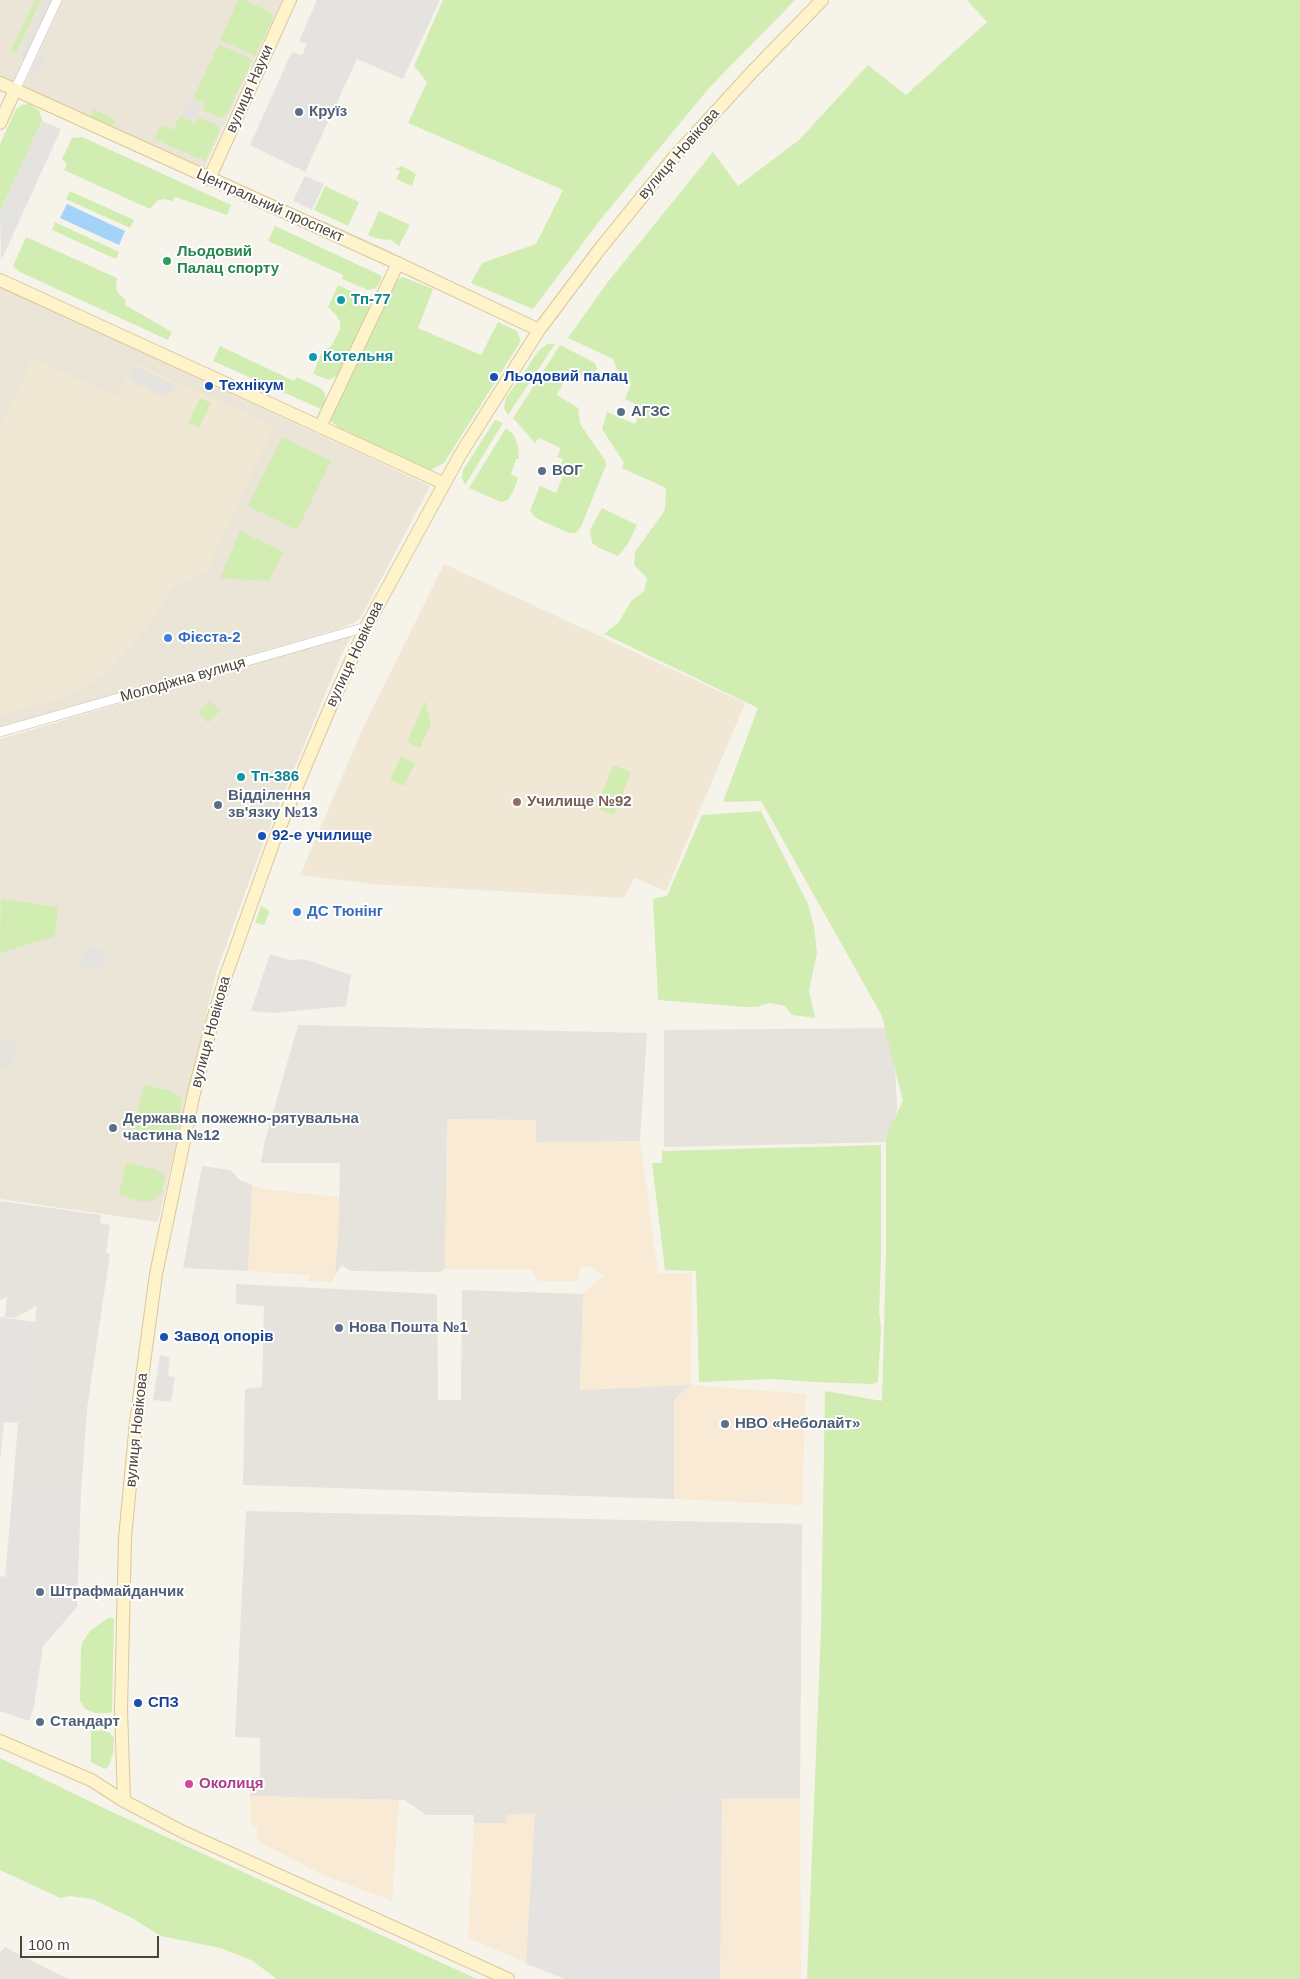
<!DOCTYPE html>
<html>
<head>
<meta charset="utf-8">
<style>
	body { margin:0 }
	#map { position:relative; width:1300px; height:1979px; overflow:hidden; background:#f6f3eb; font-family:Helvetica,sans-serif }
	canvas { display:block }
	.scale { position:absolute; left:20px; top:1936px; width:139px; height:22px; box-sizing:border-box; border:2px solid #4c4437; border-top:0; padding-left:6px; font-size:15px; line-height:18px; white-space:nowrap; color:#4c4437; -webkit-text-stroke:4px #fff; paint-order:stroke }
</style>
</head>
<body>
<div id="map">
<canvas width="1300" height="1979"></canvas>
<div class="scale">100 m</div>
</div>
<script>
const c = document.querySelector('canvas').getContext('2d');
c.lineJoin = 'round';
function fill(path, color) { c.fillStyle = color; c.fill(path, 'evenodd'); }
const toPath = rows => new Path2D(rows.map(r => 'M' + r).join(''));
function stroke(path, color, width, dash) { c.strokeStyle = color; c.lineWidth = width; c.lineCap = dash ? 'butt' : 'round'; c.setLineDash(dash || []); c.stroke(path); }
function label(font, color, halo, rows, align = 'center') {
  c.font = font + ' Helvetica,sans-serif'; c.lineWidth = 4; c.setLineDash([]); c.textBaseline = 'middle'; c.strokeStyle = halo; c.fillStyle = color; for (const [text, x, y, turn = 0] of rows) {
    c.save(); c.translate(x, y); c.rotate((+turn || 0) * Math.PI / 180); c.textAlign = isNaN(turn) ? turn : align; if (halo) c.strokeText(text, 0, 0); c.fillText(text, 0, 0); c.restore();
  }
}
fill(toPath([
	[0,0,55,0,16,83,0,76],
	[62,0,282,0,203,171,22,88],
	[0,287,430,486,361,617,354,623,339,629,0,727],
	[352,635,340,658,261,849,216,973,158,1222,0,1199,0,739]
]), '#ebe5d8');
fill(toPath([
	[447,1119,536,1120,537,1142,640,1141,658,1273,692,1273,691,1385,806,1394,802,1505,674,1499,674,1400,690,1385,580,1390,583,1294,605,1274,597,1272,590,1266,580,1266,577,1281,539,1281,534,1274,533,1270,445,1269],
	[252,1185,264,1189,339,1197,338,1241,335,1275,332,1282,309,1281,310,1275,248,1271],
	[250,1796,399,1800,392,1901,321,1874,258,1841,257,1828,250,1823],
	[800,1798,801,1979,565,1979,468,1938,474,1823,506,1823,507,1815,535,1813,662,1814,671,1799]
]), '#f9ead5');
fill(toPath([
	[298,1025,647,1033,640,1141,536,1142,536,1120,447,1119,445,1269,439,1272,351,1271,342,1265,335,1275,338,1241,340,1163,261,1163,265,1140],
	[893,1028,897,1107,892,1142,664,1147,664,1030],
	[0,1039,15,1040,13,1066,0,1067],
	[202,1166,230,1170,240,1180,252,1185,248,1271,183,1268],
	[0,1201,101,1215,100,1223,110,1225,106,1253,110,1254,87,1408,81,1492,13,1486,18,1423,23,1415,37,1306,14,1318,5,1317,7,1297,0,1300],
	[236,1284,437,1294,438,1400,461,1400,462,1290,583,1294,580,1390,690,1385,674,1400,674,1499,243,1485,245,1389,262,1387,264,1306,236,1304],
	[246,1511,802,1524,800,1798,672,1799,671,1809,662,1814,535,1813,507,1815,507,1823,474,1823,474,1815,426,1815,405,1800,250,1796,251,1778,260,1777,260,1738,235,1737],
	[5,1947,68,1979,0,1979,0,1953]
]), '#e6e2dc');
fill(toPath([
	[33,358,117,397,134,362,274,426,207,570,172,587,153,620,105,675,64,697,0,715,0,430],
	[444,564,745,703,666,891,634,878,624,898,372,884,300,875,362,730]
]), '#f0e8d4');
fill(toPath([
	[35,0,41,0,16,53,11,50],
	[238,0,244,0,272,13,273,18,255,56,220,40],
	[443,0,795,0,710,87,604,215,533,309,471,283,482,263,536,244,563,190,408,123,427,82,414,66],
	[967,0,1300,0,1300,1979,807,1979,821,1629,825,1391,882,1401,886,1254,886,1135,903,1101,882,1016,761,801,723,802,758,708,604,634,619,622,631,601,644,591,647,578,634,565,635,552,665,510,666,488,622,468,624,463,602,429,607,412,635,424,642,407,625,399,631,384,620,378,613,359,568,338,607,283,713,152,738,186,799,140,868,65,906,95,987,22],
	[219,44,252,60,227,114,221,118,203,110,205,104,193,98],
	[29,104,39,110,42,121,0,212,0,144,16,109,22,105],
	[93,109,113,118,116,122,115,124,110,126,90,117],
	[180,116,195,123,197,119,201,118,215,124,220,130,205,161,154,139,161,125,173,130],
	[82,137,231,205,227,215,175,197,173,201,163,199,157,201,150,209,64,170,67,164,62,159,72,138],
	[402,166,416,174,412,186,396,179,400,171,395,169],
	[325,186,359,202,348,226,314,210],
	[70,191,134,220,130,228,66,199],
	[379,211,410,225,399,246,391,240,379,239,368,235],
	[55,222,119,252,116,259,52,230],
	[275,226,382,276,380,282,376,288,368,290,342,279,343,275,268,241],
	[26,237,117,278,116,288,119,294,126,301,125,305,172,332,168,340,20,272,13,266],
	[403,277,433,289,418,328,481,355,498,322,517,331,520,339,519,344,444,463,430,470,339,428,331,421,331,416,395,281],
	[338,285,368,299,370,305,338,375,329,380,313,374,321,354,332,345,340,329,340,322,336,315,328,307],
	[548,344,555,344,508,415,504,408,506,398,540,349],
	[560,345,595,363,597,369,592,380,573,371,569,371,557,395,578,408,580,424,605,460,606,465,581,527,576,533,569,533,542,521,535,517,530,511,540,486,556,493,564,473,558,471,563,459,557,457,561,448,539,438,535,443,513,418],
	[220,346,294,381,297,377,322,389,326,396,324,404,321,409,213,361],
	[200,398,211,403,199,428,188,423],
	[495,420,503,423,465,485,462,478,463,470],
	[506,428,514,435,518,447,519,459,516,459,511,474,518,478,513,492,508,500,501,502,469,488],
	[282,437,331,461,297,530,248,506],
	[602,508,637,525,628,544,618,556,601,549,592,543,590,530],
	[240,531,284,552,268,581,220,578],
	[210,701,220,711,208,723,198,713],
	[425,701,431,724,420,748,407,742],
	[401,756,415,763,404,786,390,780],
	[613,765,631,772,614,815,596,808],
	[761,811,808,904,814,927,817,953,809,990,815,1018,792,1015,785,1006,769,1003,757,1007,746,1007,658,1000,653,899,667,896,702,815],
	[1,899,58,907,55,936,0,953],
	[261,906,268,910,269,913,264,925,255,923],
	[144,1085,172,1091,182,1099,176,1130,172,1134,167,1136,133,1129],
	[881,1145,881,1261,879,1312,881,1328,878,1382,873,1384,813,1382,772,1379,699,1382,696,1271,665,1270,652,1163,662,1163,662,1151],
	[126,1162,154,1169,165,1175,162,1192,153,1200,144,1202,119,1195],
	[110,1617,114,1619,112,1712,109,1713,95,1713,85,1709,80,1701,81,1648,83,1641,91,1630],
	[100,1729,110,1733,114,1738,113,1753,109,1766,105,1769,91,1762,91,1730,100,1731],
	[0,1758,110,1811,477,1979,277,1979,251,1960,220,1948,161,1936,130,1917,92,1899,69,1896,60,1898,0,1870],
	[203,1779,222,1779,222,1784,203,1784]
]), '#d2edb1');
fill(toPath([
	[45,0,51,0,22,63,20,55],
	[317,0,440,0,403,79,357,59,305,172,250,145,289,58,293,52,302,55,307,44,299,41],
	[40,53,46,55,36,75,31,72],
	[189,99,201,104,193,120,182,115],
	[42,121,61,129,1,261,0,212],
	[305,176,324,184,312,210,293,201],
	[324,221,392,252,391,256,322,225],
	[134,366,180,387,163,396,127,379],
	[85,948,106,950,103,969,82,966],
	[270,954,289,960,304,959,351,975,346,1006,274,1013,251,1011],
	[0,1317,35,1322,23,1416,18,1423,4,1422,0,1462],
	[160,1355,170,1357,168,1376,175,1377,171,1402,153,1400],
	[13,1486,81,1492,77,1607,43,1646,34,1707,29,1721,0,1711,0,1576,5,1577],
	[671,1799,722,1799,720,1979,565,1979,526,1964,535,1813,662,1814,663,1810,671,1809]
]), '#e5e3df');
fill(toPath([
	[67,204,125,231,119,245,60,218]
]), '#a3d4f7');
const street = toPath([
	[15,90,57,0],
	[0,732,366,627]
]);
const secondary = toPath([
	[0,83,397,263,539,330],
	[0,123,15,90],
	[209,179,290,0],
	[0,280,443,483],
	[320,427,398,263],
	[0,1741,91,1780,124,1801,183,1832,508,1979],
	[124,1801,121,1709,125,1538,136,1422,156,1274,194,1093,212,1023,226,975,274,841,329,710,366,627,460,455,539,330,599,250,675,156,753,71,822,0]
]);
stroke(street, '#c3bbac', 10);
stroke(secondary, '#dac897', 14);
stroke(street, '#fff', 9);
stroke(secondary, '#fff3cc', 12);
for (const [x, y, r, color] of [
	[299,112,5,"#5c6f8a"],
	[167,261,5,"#2e9e5b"],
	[341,300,5,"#0f9aa8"],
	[313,357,5,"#0f9aa8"],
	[494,377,5,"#1a4fb4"],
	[209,386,5,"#1a4fb4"],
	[621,412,5,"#5c6f8a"],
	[542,471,5,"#5c6f8a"],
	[168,638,5,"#3f7fe0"],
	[241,777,5,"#0f9aa8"],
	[517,802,5,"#8d6e63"],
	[218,805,5,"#5c6f8a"],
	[262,836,5,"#1a4fb4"],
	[297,912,5,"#3f7fe0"],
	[113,1128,5,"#5c6f8a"],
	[339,1328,5,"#5c6f8a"],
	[164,1337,5,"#1a4fb4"],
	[725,1424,5,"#5c6f8a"],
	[40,1592,5,"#5c6f8a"],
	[138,1703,5,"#1a4fb4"],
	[40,1722,5,"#5c6f8a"],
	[189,1784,5,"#d1479c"]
]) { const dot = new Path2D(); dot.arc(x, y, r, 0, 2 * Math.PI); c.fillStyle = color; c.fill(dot); stroke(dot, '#fff', 2); }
label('15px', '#4c4437', '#fff', [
	["вулиця Науки",250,89,-66],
	["вулиця Новікова",679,154,-49],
	["Центральний проспект",270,206,24],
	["вулиця Новікова",355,654,-65],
	["Молодіжна вулиця",183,680,-16],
	["вулиця Новікова",211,1032,-75],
	["вулиця Новікова",137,1430,-84]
]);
label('bold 15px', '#4e5e75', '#fff', [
	["Круїз",309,112],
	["АГЗС",631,412],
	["ВОГ",552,471],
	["Відділення",228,796],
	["зв'язку №13",228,813],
	["Державна пожежно-рятувальна",123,1119],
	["частина №12",123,1136],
	["Нова Пошта №1",349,1328],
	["НВО «Неболайт»",735,1424],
	["Штрафмайданчик",50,1592],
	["Стандарт",50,1722]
], 'left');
label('bold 15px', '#27864d', '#fff', [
	["Льодовий",177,252],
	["Палац спорту",177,269]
], 'left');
label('bold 15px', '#0d838f', '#fff', [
	["Тп-77",351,300],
	["Котельня",323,357],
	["Тп-386",251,777]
], 'left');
label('bold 15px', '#164399', '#fff', [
	["Льодовий палац",504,377],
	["Технікум",219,386],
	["92-е училище",272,836],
	["Завод опорів",174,1337],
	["СПЗ",148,1703]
], 'left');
label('bold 15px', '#366cbe', '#fff', [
	["Фiєста-2",178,638],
	["ДС Тюнінг",307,912]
], 'left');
label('bold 15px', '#785e54', '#fff', [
	["Училище №92",527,802]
], 'left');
label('bold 15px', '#b23c85', '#fff', [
	["Околиця",199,1784]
], 'left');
</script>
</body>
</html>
